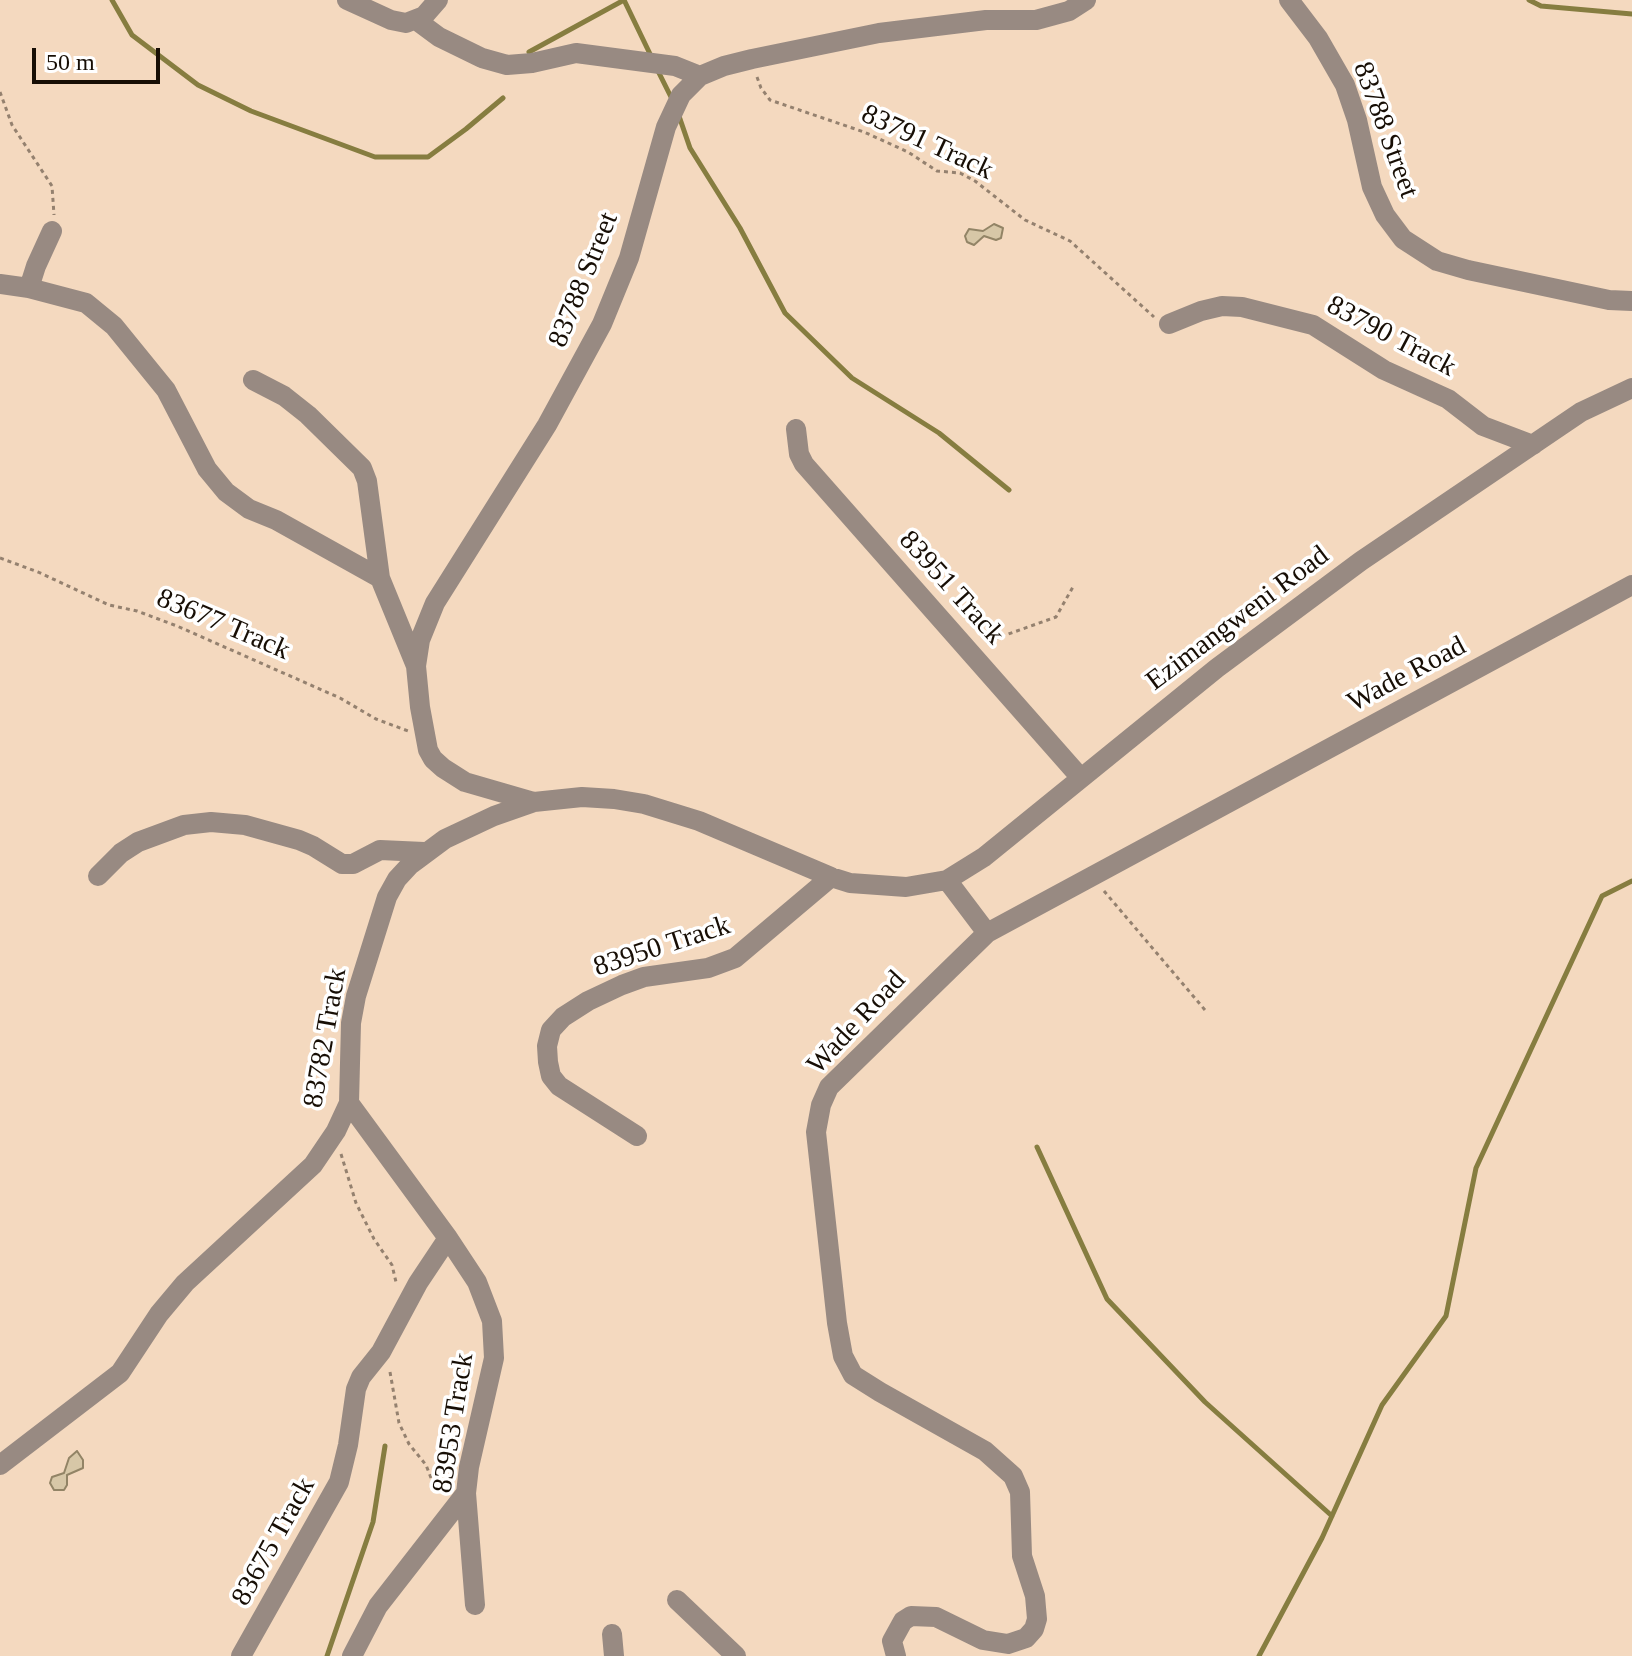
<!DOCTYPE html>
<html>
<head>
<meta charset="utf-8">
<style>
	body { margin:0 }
	#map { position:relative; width:1632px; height:1656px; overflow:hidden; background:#f4d9bf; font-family:"Times New Roman",serif }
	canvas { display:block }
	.scale { position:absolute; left:32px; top:48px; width:128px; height:36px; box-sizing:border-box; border:4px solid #170e05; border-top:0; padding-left:10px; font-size:24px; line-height:28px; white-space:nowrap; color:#170e05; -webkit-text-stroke:6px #fff; paint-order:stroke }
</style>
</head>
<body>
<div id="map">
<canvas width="1632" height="1656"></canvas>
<div class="scale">50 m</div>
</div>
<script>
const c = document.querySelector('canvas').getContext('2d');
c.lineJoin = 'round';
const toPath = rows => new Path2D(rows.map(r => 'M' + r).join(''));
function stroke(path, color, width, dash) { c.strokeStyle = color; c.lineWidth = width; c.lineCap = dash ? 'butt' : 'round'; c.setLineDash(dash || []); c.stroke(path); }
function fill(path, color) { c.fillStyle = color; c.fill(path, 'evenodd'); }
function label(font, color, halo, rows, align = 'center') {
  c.font = font + ' "Times New Roman",serif'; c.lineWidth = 7; c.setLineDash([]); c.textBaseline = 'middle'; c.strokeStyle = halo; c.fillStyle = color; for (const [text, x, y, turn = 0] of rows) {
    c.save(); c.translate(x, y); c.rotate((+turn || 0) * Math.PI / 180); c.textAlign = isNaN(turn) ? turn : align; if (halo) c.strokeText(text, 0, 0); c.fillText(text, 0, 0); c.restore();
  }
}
stroke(toPath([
	[112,0,132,35,198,85,251,111,375,157,428,157,466,129,503,98],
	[624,0,651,56],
	[1529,0,1541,6,1632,14],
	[529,52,624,0],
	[657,69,672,99],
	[679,116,690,148,740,228,785,313,852,378,939,433,1009,490],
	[1037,1147,1107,1299,1205,1402,1332,1516],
	[327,1656,373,1522,385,1446],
	[1259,1656,1322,1538,1382,1405,1446,1316,1476,1168,1602,896,1632,881]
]), '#867d40', 5);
const building = toPath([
	[994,224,1003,228,1001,238,996,240,984,236,974,245,967,242,965,236,969,229,983,231,994,224],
	[77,1451,83,1460,83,1468,67,1475,67,1485,64,1490,54,1490,50,1483,52,1477,64,1473,69,1458,77,1451]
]);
fill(building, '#d7c7a7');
stroke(building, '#928466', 2);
stroke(toPath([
	[757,77,761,88,770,100,864,132,908,152,937,171,960,173,975,181,1025,220,1070,241,1154,317],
	[0,92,12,125,52,186,54,215],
	[0,558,38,572,109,605,137,611,177,626,340,698,376,719,408,731],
	[986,642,1056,617,1074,585],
	[1104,891,1205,1010],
	[341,1154,356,1203,374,1239,392,1265,396,1282],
	[390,1372,399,1423,409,1444,426,1465,433,1483,445,1492]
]), '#94816f', 3, [4, 4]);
stroke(toPath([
	[347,0,391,20,406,23,424,16,438,0],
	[1289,0,1318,38,1345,85,1357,120,1372,187,1385,215,1403,239,1437,261,1468,270,1609,300,1632,301],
	[416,20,439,37,482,58,507,65,532,63,576,53,675,66,700,76],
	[52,231,36,266,29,288,86,303,114,326,166,390,207,469,226,492,249,509,276,520,380,578],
	[0,284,29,288],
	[1169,324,1201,311,1222,306,1242,307,1313,325,1384,370,1448,399,1483,426,1533,445],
	[253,380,284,396,308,415,362,468,367,481,380,578,416,666],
	[796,429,799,454,804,464,1080,777],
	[534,802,465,782,443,768,433,759,428,750,420,707,416,666,420,640,435,603,547,425,602,324,629,258,666,127,681,95,700,76,724,66,752,59,879,33,986,20,1036,20,1069,11,1086,0],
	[98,876,121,853,138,842,184,825,211,822,245,825,299,840,313,846,342,864,353,864,380,850,424,852],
	[987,933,947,880,984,857,1217,668,1361,561,1581,412,1632,388],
	[349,1103,448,1238,477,1282,492,1321,494,1358,469,1467,466,1493,475,1605],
	[637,1136,559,1086,551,1076,548,1062,547,1046,551,1030,563,1017,588,1001,622,985,644,977,708,968,735,958,831,877],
	[0,1465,120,1373,159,1314,185,1283,313,1165,336,1131,349,1103,351,1023,356,996,387,897,397,879,410,865,445,839,494,816,534,802,582,797,614,799,644,804,699,821,831,877,850,883,906,887,947,880],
	[677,1600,736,1656],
	[612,1634,614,1656],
	[241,1656,339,1482,348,1445,356,1389,361,1377,381,1352,418,1283,448,1238],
	[352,1656,378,1606,466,1493],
	[896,1656,892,1641,903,1621,911,1616,936,1617,983,1640,1008,1644,1026,1638,1034,1629,1037,1619,1035,1596,1022,1556,1020,1492,1013,1476,985,1451,880,1392,853,1375,843,1356,837,1323,816,1132,821,1105,829,1087,987,933,1632,585]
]), '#988a82', 20);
label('28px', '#170e05', '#fff', [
	["83788 Street",1385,130,70],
	["83791 Track",927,143,25],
	["83788 Street",584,280,-68],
	["83790 Track",1391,337,28],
	["83951 Track",951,588,48],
	["Ezimangweni Road",1238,619,-37],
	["83677 Track",223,625,23],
	["Wade Road",1407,675,-28],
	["83950 Track",662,947,-18],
	["Wade Road",857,1023,-47],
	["83782 Track",326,1038,-80],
	["83953 Track",454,1423,-81],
	["83675 Track",274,1542,-61]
]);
</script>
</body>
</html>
